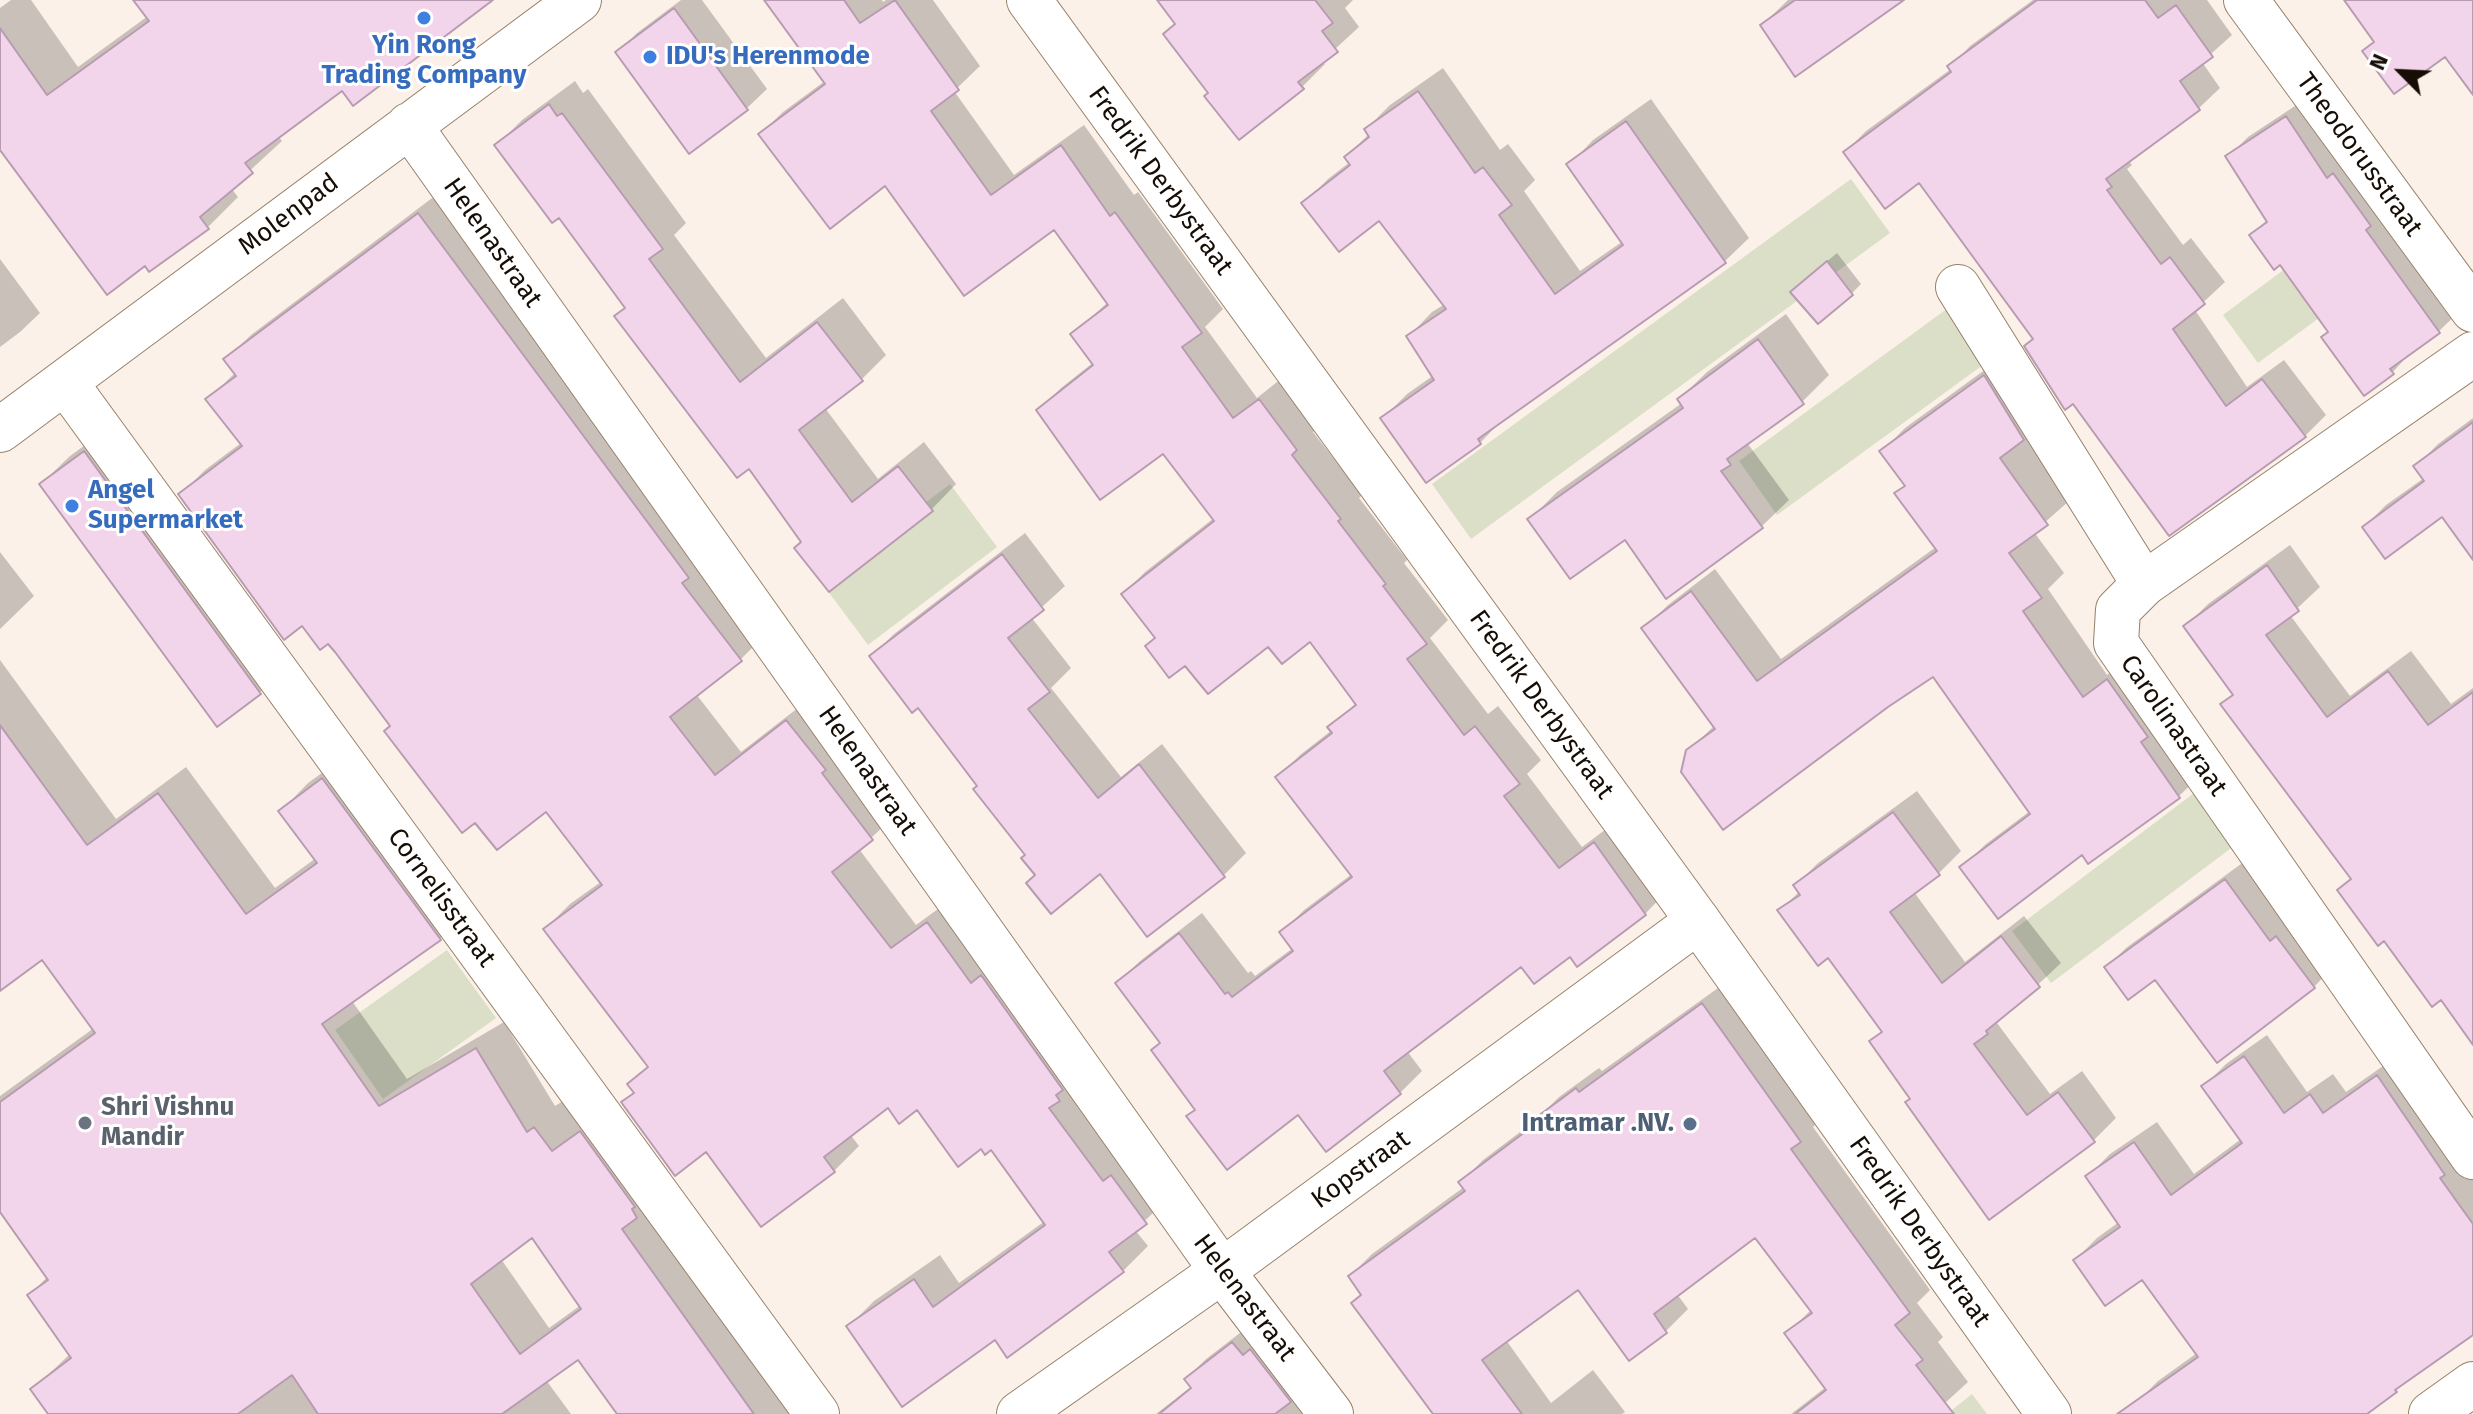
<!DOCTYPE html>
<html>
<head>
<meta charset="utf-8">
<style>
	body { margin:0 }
	#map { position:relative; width:2473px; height:1414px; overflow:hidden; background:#fcf1e8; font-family:"Fira Sans",sans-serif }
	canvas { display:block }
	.north { position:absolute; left:2361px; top:32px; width:80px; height:80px; -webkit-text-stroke:6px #fff; paint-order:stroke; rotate:294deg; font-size:22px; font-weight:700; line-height:32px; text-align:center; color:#160e06 }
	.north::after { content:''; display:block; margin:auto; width:28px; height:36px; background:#160e06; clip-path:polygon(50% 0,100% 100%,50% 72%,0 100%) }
</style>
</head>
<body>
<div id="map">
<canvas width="2473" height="1414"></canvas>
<div class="north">N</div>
</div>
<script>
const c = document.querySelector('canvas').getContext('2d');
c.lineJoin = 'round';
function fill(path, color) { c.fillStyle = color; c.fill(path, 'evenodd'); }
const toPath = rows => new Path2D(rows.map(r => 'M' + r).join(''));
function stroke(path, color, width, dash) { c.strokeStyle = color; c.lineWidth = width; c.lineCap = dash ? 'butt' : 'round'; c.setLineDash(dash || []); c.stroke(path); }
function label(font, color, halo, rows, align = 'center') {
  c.font = font + ' "Fira Sans",sans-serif'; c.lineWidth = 6; c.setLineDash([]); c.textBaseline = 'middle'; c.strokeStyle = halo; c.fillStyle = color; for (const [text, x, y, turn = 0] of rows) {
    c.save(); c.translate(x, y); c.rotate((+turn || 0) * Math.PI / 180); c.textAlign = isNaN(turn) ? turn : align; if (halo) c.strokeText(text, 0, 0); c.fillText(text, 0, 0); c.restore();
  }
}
fill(toPath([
	[1851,179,1890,233,1471,539,1432,484],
	[2353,218,2388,267,2258,363,2223,315],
	[1948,308,1987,362,1777,515,1739,461],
	[950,484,997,547,868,645,821,582],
	[2198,790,2238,843,2051,983,2012,931],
	[447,950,496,1018,383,1099,335,1030],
	[1972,1394,1987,1414,1947,1414]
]), '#dbdfc8');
fill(toPath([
	[11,0,31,0,78,67,148,16,136,0,489,0,343,88,278,136,282,141,231,188,238,197,207,228,0,149,0,8],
	[681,0,702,0,767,89,747,108,689,151,618,52,637,33],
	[767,0,882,0,883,2,886,0,933,0,980,66,954,91,1014,175,1084,125,1134,195,1138,192,1223,309,1205,327,1257,398,1282,378,1318,426,1313,432,1362,495,1359,498,1407,560,1404,563,1448,620,1430,638,1488,714,1498,706,1541,760,1527,774,1582,847,1617,821,1667,891,1645,914,1570,954,1522,964,1407,1051,1422,1071,1400,1093,1299,1113,1197,1108,1161,1042,1117,984,1140,961,1202,913,1248,973,1251,971,1255,976,1293,948,1282,932,1304,910,1352,874,1278,777,1300,755,1332,730,1330,728,1357,702,1310,640,1269,644,1186,663,1157,637,1123,594,1145,572,1214,518,1163,451,1038,411,1061,388,1094,362,1073,334,1108,302,1054,228,886,183,760,134,783,112,825,81],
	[1159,0,1353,0,1345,8,1359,27,1322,61,1325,64,1302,87,1239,137,1211,93,1176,23],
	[1788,0,1894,0,1762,25],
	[2033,0,2207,0,2232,35,2202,62,2220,88,2199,108,2128,160,2132,165,2127,169,2183,245,2191,238,2225,282,2195,310,2247,387,2284,360,2326,415,2305,436,2169,533,2034,338,1920,181,1845,152,1866,131,1951,69,1950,67,1970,46],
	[1443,68,1500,150,1508,144,1535,180,1524,191,1580,271,1623,241,1569,165,1593,140,1651,99,1749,238,1724,262,1505,417,1480,443,1383,418,1407,394,1434,375,1408,337,1432,312,1445,304,1379,218,1304,203,1328,179,1350,162,1346,157,1369,134,1366,129,1390,105],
	[575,81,583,93,588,89,686,223,674,235,766,358,843,298,886,355,861,380,825,408,878,479,924,442,956,484,932,509,829,590,803,541,749,466,559,215,497,145,522,120],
	[2307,98,2459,312,2439,331,2411,352,2392,373,2330,331,2281,262,2252,235,2268,219,2228,157,2248,137],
	[444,189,766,634,741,659,696,694,741,752,812,697,897,814,859,849,916,925,953,898,1170,1197,1135,1230,1148,1246,1123,1271,995,1338,849,1326,874,1301,940,1255,959,1283,1045,1221,992,1148,918,1107,888,1105,850,1134,859,1146,834,1171,707,1149,623,1102,635,1091,630,1084,649,1065,545,929,570,904,602,881,546,809,392,726,336,651,303,624,180,495,205,470,241,443,208,399,236,372,226,359,251,335],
	[1837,253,1861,284,1851,294,1802,282],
	[0,259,40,313,20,332,0,347],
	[1786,314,1829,375,1802,402,1748,444,1789,500,1761,527,1626,537,1530,519,1557,492,1682,403,1679,399,1707,372],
	[2008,353,2047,415,2025,436,2070,500,2034,532,2064,573,2048,589,2107,675,2131,657,2203,773,2179,796,2088,861,2083,852,1962,867,1986,844,2030,811,1934,674,1887,706,1688,751,1715,725,1644,628,1668,605,1715,569,1781,659,1936,547,1897,494,1906,485,1882,451,1905,428],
	[2473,418,2473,557,2443,514,2364,527,2386,505,2424,478,2416,466,2438,444],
	[114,424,289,664,260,692,217,724,41,484,70,456],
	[1025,533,1065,586,1031,617,1071,668,1051,688,1121,777,1162,744,1246,853,1224,875,1148,934,1100,871,1037,875,1027,855,979,785,918,705,872,656,894,634],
	[2290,545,2320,587,2290,615,2350,696,2411,651,2451,704,2473,688,2473,1024,2441,997,2339,890,2352,877,2223,704,2234,693,2186,626,2208,604],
	[0,552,34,596,0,629],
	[0,660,116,819,186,767,275,888,316,858,281,811,308,783,351,752,467,911,440,939,352,1001,407,1079,504,1022,555,1106,563,1101,827,1414,619,1414,578,1358,546,1380,571,1414,50,1414,33,1389,70,1354,30,1295,48,1276,0,1209,0,1096,94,1028,43,957,0,989],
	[532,1235,581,1305,549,1328,501,1259],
	[1917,791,1961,851,1939,873,1914,892,1965,962,2024,916,2061,963,1997,1023,2050,1094,2082,1071,2116,1118,2093,1141,1912,1098,1872,1041,1883,1030,1828,955,1780,910,1800,891,1796,885,1818,863],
	[2245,861,2333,967,2314,987,2155,977,2107,967,2126,948],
	[1725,983,1822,1118,1813,1127,1930,1290,1917,1303,1943,1337,1938,1342,1968,1382,1933,1414,1791,1414,1826,1387,1786,1334,1812,1309,1756,1235,1677,1294,1688,1309,1666,1331,1578,1287,1506,1340,1551,1403,1593,1370,1625,1412,1622,1414,1435,1414,1350,1276,1372,1254,1464,1187,1461,1182,1483,1160,1536,1120,1559,1097,1599,1068,1602,1071],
	[2267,1035,2307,1092,2333,1074,2346,1092,2400,1054,2473,1171,2473,1333,2405,1381,2364,1414,2144,1414,2136,1403,2158,1381,2197,1353,2143,1277,2075,1260,2097,1238,2119,1222,2088,1176,2110,1154,2157,1122,2194,1174,2241,1139,2204,1086,2226,1064],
	[1253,1323,1330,1414,1156,1414,1192,1386,1186,1379,1206,1359]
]), '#0003');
const building = toPath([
	[133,0,493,0,353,106,342,91,245,163,253,173,200,217,209,229,149,272,145,266,107,295,0,150,0,28,47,95,149,21,133,0],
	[764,0,844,0,860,23,895,0,959,90,931,111,991,195,1061,145,1110,216,1115,212,1202,333,1182,347,1233,418,1259,399,1297,450,1292,455,1341,519,1338,521,1386,584,1383,586,1427,644,1407,659,1464,735,1475,726,1520,784,1504,796,1559,868,1594,842,1646,915,1577,967,1570,957,1534,984,1521,967,1384,1071,1401,1094,1326,1152,1298,1115,1227,1170,1186,1116,1195,1110,1151,1050,1160,1043,1115,983,1179,933,1225,994,1228,992,1232,997,1293,951,1279,932,1352,877,1275,777,1332,733,1327,727,1356,705,1310,642,1282,664,1268,647,1208,694,1185,666,1169,678,1145,646,1155,638,1121,594,1214,521,1163,454,1100,500,1036,410,1093,365,1070,334,1108,305,1054,230,964,296,885,186,830,229,758,134,825,84,764,0],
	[1157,0,1315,0,1333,23,1322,31,1338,52,1298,82,1304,89,1239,140,1204,96,1208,93,1163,34,1175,24,1157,0],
	[1795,0,1904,0,1795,77,1760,25,1795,0],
	[2037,0,2145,0,2158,18,2176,5,2213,57,2180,81,2200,110,2106,179,2112,187,2107,190,2161,264,2170,257,2205,304,2173,329,2226,406,2262,379,2306,437,2169,536,2073,404,2065,410,2024,346,2033,339,1919,183,1885,209,1843,152,1951,72,1947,66,2037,0],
	[2344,0,2473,0,2473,95,2445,57,2394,94,2362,51,2374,42,2344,0],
	[674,8,748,110,689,154,615,52,674,8],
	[1418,91,1475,173,1483,167,1512,205,1499,215,1555,294,1623,245,1566,164,1626,121,1726,263,1478,439,1481,444,1426,483,1380,418,1434,380,1406,336,1446,309,1379,221,1339,252,1301,203,1350,165,1344,157,1369,137,1364,129,1418,91],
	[549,104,557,116,562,113,663,249,649,259,740,382,817,322,863,381,799,430,852,502,898,466,933,511,829,592,794,548,801,542,749,469,737,478,614,316,625,308,559,218,552,223,494,145,549,104],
	[2286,116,2327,178,2333,173,2371,226,2366,230,2440,333,2390,369,2394,374,2364,396,2321,337,2328,332,2280,265,2274,270,2249,235,2267,222,2225,156,2286,116],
	[418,213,689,578,682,583,742,661,670,717,715,775,786,720,826,770,822,773,873,840,832,872,891,948,927,922,971,983,981,975,1063,1090,1056,1095,1060,1101,1049,1108,1103,1181,1111,1175,1147,1224,1109,1252,1124,1272,1007,1358,995,1340,902,1407,846,1326,914,1279,933,1307,1045,1225,991,1150,985,1155,981,1149,958,1167,917,1110,899,1124,888,1108,824,1157,835,1172,761,1227,706,1152,675,1176,621,1102,634,1093,627,1084,648,1067,543,929,602,885,546,812,497,850,475,823,462,833,384,731,390,726,335,652,328,644,320,650,302,626,284,640,178,494,242,446,205,399,236,376,223,359,418,213],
	[1827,261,1853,295,1818,324,1790,292,1827,261],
	[1758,339,1804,404,1727,459,1731,465,1721,471,1763,528,1666,599,1625,540,1570,579,1527,519,1683,408,1677,399,1758,339],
	[1984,375,2024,440,2000,458,2048,525,2009,553,2042,598,2023,611,2083,697,2107,679,2148,737,2141,742,2180,798,2088,864,2082,855,1998,919,1959,867,2030,814,1933,677,1888,707,1723,830,1681,772,1686,750,1715,729,1641,628,1691,591,1757,681,1937,551,1894,493,1905,486,1879,451,1984,375],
	[2473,422,2473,560,2442,517,2385,559,2362,527,2424,481,2413,466,2473,422],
	[84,451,261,694,217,727,39,484,84,451],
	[1002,554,1044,610,1008,638,1050,692,1028,709,1098,798,1139,764,1225,877,1147,937,1100,874,1051,914,1026,883,1035,875,1021,858,1025,855,973,789,977,786,918,708,912,713,869,656,1002,554],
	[2267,565,2299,611,2266,635,2327,717,2388,671,2428,725,2473,692,2473,1045,2441,1000,2432,1007,2384,941,2378,946,2337,890,2351,879,2220,704,2233,695,2183,626,2267,565],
	[0,725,87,845,158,793,246,914,317,863,278,811,322,778,441,940,322,1024,379,1106,476,1048,527,1132,534,1127,552,1151,580,1131,635,1207,632,1209,637,1218,622,1229,754,1414,617,1414,578,1360,502,1414,318,1414,292,1375,238,1414,48,1414,30,1389,71,1358,27,1295,48,1280,0,1212,0,1102,95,1033,42,960,0,991,0,725],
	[532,1238,581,1309,520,1354,471,1284,532,1238],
	[1893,812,1940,875,1890,912,1942,983,2001,936,2040,987,1986,1031,1988,1034,1974,1044,2027,1115,2058,1092,2095,1142,1989,1220,1905,1102,1910,1099,1869,1041,1882,1032,1828,958,1818,966,1777,910,1800,895,1793,885,1893,812],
	[2225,879,2270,941,2276,936,2315,988,2217,1063,2155,980,2128,1000,2104,967,2225,879],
	[1702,1003,1801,1142,1791,1149,1910,1313,1895,1325,1923,1360,1916,1365,1954,1414,1795,1414,1826,1390,1784,1333,1812,1313,1755,1238,1654,1314,1667,1333,1629,1361,1578,1290,1482,1360,1522,1414,1433,1414,1351,1303,1361,1295,1348,1276,1465,1191,1458,1182,1537,1123,1534,1119,1576,1088,1579,1092,1702,1003],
	[2244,1056,2284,1113,2310,1094,2323,1113,2377,1075,2445,1175,2440,1178,2473,1224,2473,1335,2395,1390,2397,1392,2367,1414,2117,1414,2198,1357,2142,1280,2105,1306,2073,1260,2120,1227,2085,1176,2134,1142,2171,1195,2242,1143,2201,1086,2244,1056],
	[1232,1342,1243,1355,1250,1349,1291,1402,1275,1414,1159,1414,1191,1388,1184,1379,1232,1342]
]);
fill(building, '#f3d5eb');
stroke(building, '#b79bb0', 2);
const minor = toPath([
	[2246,0,2473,310],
	[409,125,1222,1271,1331,1414],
	[1958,287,2144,584],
	[2473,354,2144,584,2118,610,2116,643,2473,1157],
	[65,382,817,1414],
	[0,430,579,0],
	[1019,1414,1222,1271,1698,921],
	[2431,1414,2473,1384]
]);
const major = toPath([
	[1029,0,1698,921,2049,1414]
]);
stroke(minor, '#978069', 46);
stroke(major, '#978069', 46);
stroke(minor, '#fff', 44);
stroke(major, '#fff', 44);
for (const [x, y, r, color] of [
	[424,18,8,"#3f7fe0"],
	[650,57,8,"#3f7fe0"],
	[72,506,8,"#3f7fe0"],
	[85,1123,8,"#6b7280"],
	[1690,1124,8,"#5c6f8a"]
]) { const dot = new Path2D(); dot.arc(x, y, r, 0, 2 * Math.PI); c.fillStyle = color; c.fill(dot); stroke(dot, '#fff', 3); }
label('bold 26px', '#366cbe', '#fff', [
	["Yin Rong",424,46,"center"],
	["Trading Company",424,76,"center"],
	["IDU's Herenmode",666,57],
	["Angel",88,491],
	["Supermarket",88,521]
], 'left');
label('26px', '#160e06', '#fff', [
	["Theodorusstraat",2359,155,54],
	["Fredrik Derbystraat",1160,181,54],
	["Molenpad",289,215,-37],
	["Helenastraat",492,243,55],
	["Fredrik Derbystraat",1541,705,54],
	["Carolinastraat",2173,726,55],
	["Helenastraat",867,771,55],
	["Cornelisstraat",441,898,54],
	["Kopstraat",1361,1170,-36],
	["Fredrik Derbystraat",1919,1232,55],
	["Helenastraat",1244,1298,53]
]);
label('bold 26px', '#5b616d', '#fff', [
	["Shri Vishnu",101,1108],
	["Mandir",101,1138]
], 'left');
label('bold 26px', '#4e5e75', '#fff', [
	["Intramar .NV.",1674,1124]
], 'right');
</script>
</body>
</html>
